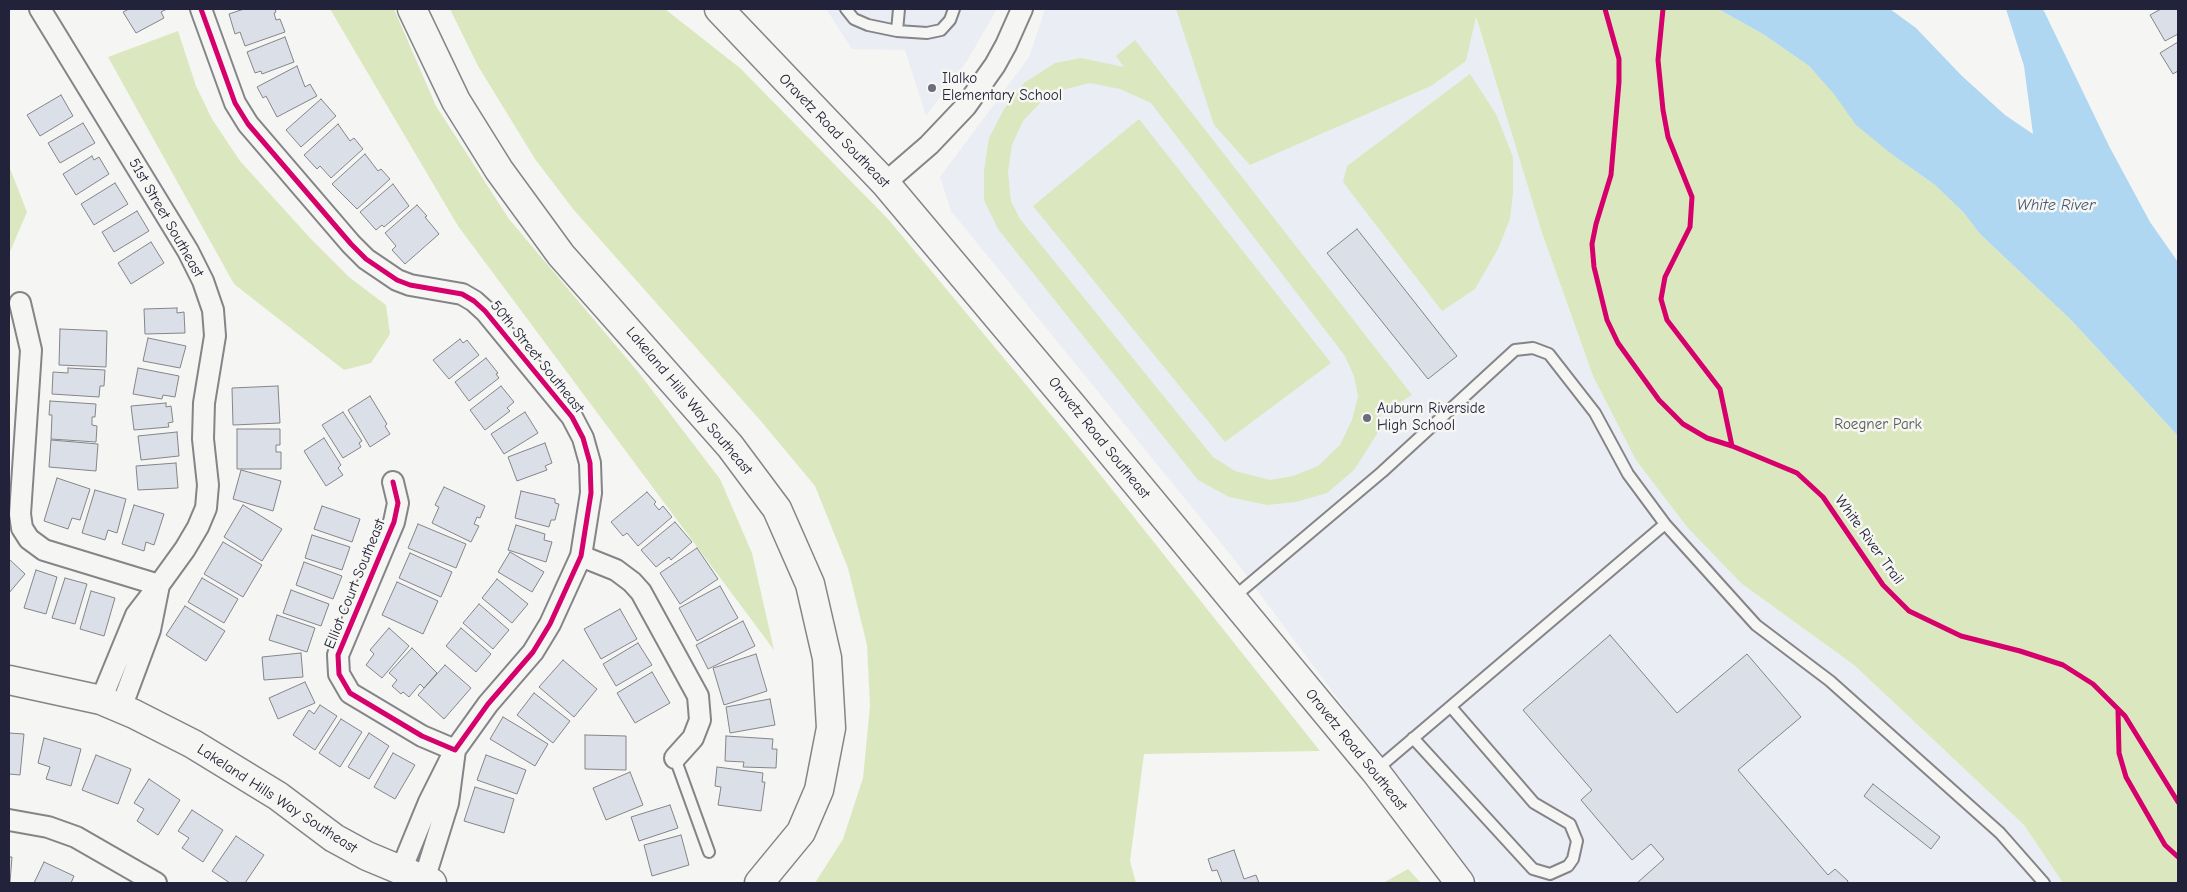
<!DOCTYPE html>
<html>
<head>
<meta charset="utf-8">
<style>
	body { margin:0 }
	#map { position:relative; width:2187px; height:892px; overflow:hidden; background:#f5f5f3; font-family:"Comic Neue",sans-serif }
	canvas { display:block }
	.frame { position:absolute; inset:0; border:10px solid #22223b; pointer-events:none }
</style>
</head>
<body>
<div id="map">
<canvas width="2187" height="892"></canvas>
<div class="frame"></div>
</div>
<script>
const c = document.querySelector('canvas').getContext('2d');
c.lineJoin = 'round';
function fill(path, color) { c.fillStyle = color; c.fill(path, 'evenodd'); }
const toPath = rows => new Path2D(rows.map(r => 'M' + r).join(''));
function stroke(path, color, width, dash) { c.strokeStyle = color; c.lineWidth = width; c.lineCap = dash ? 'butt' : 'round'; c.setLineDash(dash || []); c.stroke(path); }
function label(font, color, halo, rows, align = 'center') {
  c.font = font + ' "Comic Neue",sans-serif'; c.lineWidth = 5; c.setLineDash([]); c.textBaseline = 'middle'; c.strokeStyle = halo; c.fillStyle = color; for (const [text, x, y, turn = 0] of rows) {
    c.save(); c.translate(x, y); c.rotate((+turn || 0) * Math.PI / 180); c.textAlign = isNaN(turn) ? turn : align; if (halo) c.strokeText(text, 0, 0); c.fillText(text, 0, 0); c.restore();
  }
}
fill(toPath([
	[826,9,997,9,967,61,926,116,905,50,852,49],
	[1045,9,1473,9,1542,233,1593,376,1742,584,1854,665,2024,825,2063,883,1480,883,1415,803,1234,559,951,211,940,177,1029,57]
]), '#eaedf3');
fill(toPath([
	[330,9,394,9,436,106,509,219,639,373,720,479,752,553,774,650,458,226],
	[450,9,665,9,740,68,888,219,1087,458,1320,751,1144,754,1130,861,1136,883,815,883,843,839,863,778,870,706,867,645,848,568,815,486,760,420,573,209,535,159,478,66],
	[1176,9,1718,9,1763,34,1809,66,1894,156,1935,185,1963,212,1980,234,2071,320,2178,436,2178,883,2063,883,2024,825,1854,665,1742,584,1688,528,1636,460,1593,376,1542,233,1476,17,1466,61,1431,86,1250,165,1214,125],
	[178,31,196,86,212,119,240,161,311,239,349,277,386,305,390,334,371,363,344,370,234,284,108,57],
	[1135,40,1412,395,1389,409,1383,402,1377,434,1354,470,1327,493,1296,502,1267,505,1229,497,1198,480,998,229,984,200,984,170,989,138,1004,109,1024,83,1055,63,1081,58,1124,67,1116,56],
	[1090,83,1120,89,1151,103,1345,356,1354,376,1358,396,1352,420,1340,445,1318,466,1293,476,1270,480,1235,471,1213,457,1020,219,1011,201,1008,172,1012,145,1023,121,1040,103,1062,90],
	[1470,74,1496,114,1513,157,1513,193,1510,219,1498,249,1475,289,1442,311,1343,182,1347,166],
	[1139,119,1331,363,1225,442,1033,206],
	[9,166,27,212,9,254],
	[1408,869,1421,883,1383,883]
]), '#dbe8bf');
fill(toPath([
	[1718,9,1890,9,1916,28,1962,76,2005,115,2033,134,2024,66,2006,9,2043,9,2109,146,2150,222,2178,262,2178,436,2071,320,1980,234,1963,212,1935,185,1894,156,1856,125,1834,94,1809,66,1763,34]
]), '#b0d7f2');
const building = toPath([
	[129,9,167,9,161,12,164,18,136,33,123,12,129,9],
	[244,9,275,9,276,12,274,13,276,20,280,19,285,32,245,46,240,32,235,34,229,14,244,9],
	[2161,9,2178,9,2178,34,2165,41,2150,15,2161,9],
	[285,37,294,62,262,74,261,71,255,73,247,52,285,37],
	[2178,42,2178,71,2173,74,2160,53,2178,42],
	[297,66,305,87,310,84,317,96,277,117,266,96,263,98,257,87,297,66],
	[61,95,73,116,40,136,27,115,61,95],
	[321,99,336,116,301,147,286,130,321,99],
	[83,123,95,143,60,163,48,143,83,123],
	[338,124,350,141,354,138,363,149,331,178,320,166,317,169,304,155,338,124],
	[365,154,378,171,381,169,390,179,357,209,332,184,365,154],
	[92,156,94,160,99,157,109,174,76,195,63,174,92,156],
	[115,183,128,204,94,225,81,204,115,183],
	[393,184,409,206,384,227,382,225,376,230,360,212,393,184],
	[417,205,427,216,425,217,439,234,405,264,392,250,396,246,385,233,417,205],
	[137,211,149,231,114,252,102,232,137,211],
	[1357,229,1457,356,1428,379,1327,253,1357,229],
	[151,242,164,263,131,284,118,263,151,242],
	[177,308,177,313,184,312,185,333,145,334,144,309,177,308],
	[60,329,107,331,106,367,59,365,60,329],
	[148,338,186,346,180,368,143,361,148,338],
	[460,339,463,343,467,340,479,355,449,379,433,360,460,339],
	[486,358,498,373,496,374,499,378,469,401,455,382,486,358],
	[68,368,105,370,104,386,100,386,99,397,52,394,53,372,68,373,68,368],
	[138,368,179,376,175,397,163,395,162,399,133,394,138,368],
	[278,386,280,423,233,425,232,388,278,386],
	[501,386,514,402,507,408,510,411,485,430,470,410,501,386],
	[370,396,387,424,385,426,390,434,370,447,348,410,370,396],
	[50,401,96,404,95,417,92,417,92,425,97,426,96,442,51,439,52,415,49,415,50,401],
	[166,403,166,407,171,406,173,422,168,423,169,427,134,430,131,406,166,403],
	[343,412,362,441,359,443,361,447,343,458,322,425,343,412],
	[525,412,538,433,504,454,491,434,525,412],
	[237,429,280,429,280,445,276,445,276,452,281,452,281,469,237,469,237,429],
	[177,432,179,456,141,460,138,436,177,432],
	[324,438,341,465,338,468,343,475,326,486,304,451,324,438],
	[51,440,98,444,96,471,49,467,51,440],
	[545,443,552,463,545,466,547,470,517,481,508,457,545,443],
	[176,463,178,488,138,490,136,466,176,463],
	[241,470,281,481,273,511,233,499,241,470],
	[57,478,90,489,80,520,72,518,68,529,44,521,57,478],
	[444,487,485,506,480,518,477,517,474,524,479,526,471,542,432,523,439,507,435,505,444,487],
	[95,490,126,499,117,533,108,530,105,540,82,533,95,490],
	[521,491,555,499,555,503,559,504,555,520,551,520,549,527,515,518,521,491],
	[647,492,656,502,654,504,659,510,663,506,672,517,638,546,627,533,623,536,611,522,647,492],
	[134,505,164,514,154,545,146,542,144,551,122,544,134,505],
	[243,505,282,529,262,561,224,537,243,505],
	[322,506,360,519,352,542,314,529,322,506],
	[675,522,692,542,671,560,669,557,656,567,641,550,675,522],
	[418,524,466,544,456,568,408,548,418,524],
	[516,525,545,534,544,540,552,542,546,562,508,550,516,525],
	[312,535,350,547,342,570,305,558,312,535],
	[223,542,262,565,243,597,204,574,223,542],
	[697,548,718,579,680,604,660,573,697,548],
	[510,552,544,572,532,592,498,572,510,552],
	[410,553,452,572,441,597,399,578,410,553],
	[9,559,25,574,9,593,9,559],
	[304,562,342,576,333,599,296,585,304,562],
	[36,570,57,577,46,614,24,608,36,570],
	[65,578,87,584,75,624,52,618,65,578],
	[202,578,238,599,224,623,188,602,202,578],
	[497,579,528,604,512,623,482,598,497,579],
	[397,582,438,601,423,634,382,615,397,582],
	[720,586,738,618,697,641,679,608,720,586],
	[291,590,329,604,321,626,283,613,291,590],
	[91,591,115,598,104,636,80,629,91,591],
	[479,604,509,630,493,649,463,623,479,604],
	[185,606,225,631,206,661,166,635,185,606],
	[620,609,637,639,601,659,584,629,620,609],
	[277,615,315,628,307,652,269,640,277,615],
	[743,621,755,646,708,669,696,645,743,621],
	[389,628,409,646,382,678,366,665,374,654,370,650,389,628],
	[461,628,491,654,476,672,446,646,461,628],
	[1610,635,1677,713,1747,654,1801,717,1738,770,1828,875,1835,869,1848,881,1847,883,1637,883,1664,859,1651,844,1632,860,1581,800,1592,790,1523,710,1610,635],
	[638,643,652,665,616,686,603,664,638,643],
	[412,648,437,673,424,688,420,684,409,697,403,692,401,694,392,686,397,680,389,673,412,648],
	[301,653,303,677,264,680,262,657,301,653],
	[756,654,767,691,724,705,713,668,756,654],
	[563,660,597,689,574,717,539,687,563,660],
	[445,665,471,688,444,719,418,695,445,665],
	[652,672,670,703,635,723,617,693,652,672],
	[305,682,315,703,278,719,269,698,305,682],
	[534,693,570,721,553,743,517,715,534,693],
	[770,699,775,725,730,733,726,707,770,699],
	[320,705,337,716,315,750,293,735,309,710,314,714,320,705],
	[503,717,548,744,535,766,490,739,503,717],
	[341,719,362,732,340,767,319,753,341,719],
	[9,733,24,734,20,775,9,774,9,733],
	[369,733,389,746,369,779,348,767,369,733],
	[585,735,626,736,626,770,585,769,585,735],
	[726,736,773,739,772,749,777,749,776,768,743,767,744,762,725,761,726,736],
	[44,738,81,749,71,786,46,779,50,767,38,763,44,738],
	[393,753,415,765,395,799,374,787,393,753],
	[96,755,131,769,118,804,82,790,96,755],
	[486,755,526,770,517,794,477,780,486,755],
	[717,767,763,773,762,782,765,782,761,811,718,805,721,787,715,786,717,767],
	[630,772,643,805,606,820,593,788,630,772],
	[149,779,180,800,158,835,137,821,144,809,134,803,149,779],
	[1873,784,1940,837,1931,849,1864,796,1873,784],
	[475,787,514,799,504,833,464,821,475,787],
	[670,805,678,828,639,841,631,817,670,805],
	[192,810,223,830,203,862,182,848,189,838,178,831,192,810],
	[681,835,689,865,652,876,644,845,681,835],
	[236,836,264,855,245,883,230,883,212,871,236,836],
	[1234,850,1244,879,1256,875,1259,883,1222,883,1217,870,1212,871,1208,859,1234,850],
	[9,857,12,857,10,883,9,883,9,857],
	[44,862,74,876,71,883,34,883,44,862]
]);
fill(building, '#dbdfe7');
stroke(building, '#858589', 1);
const lane = toPath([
	[846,9,854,19,868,25,897,31,927,33,941,30,950,20,954,9],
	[897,31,899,9],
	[1234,597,1382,472,1515,350,1533,348,1549,354,1595,413,1628,474,1665,524,1756,625,1830,681,2000,833,2044,883],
	[1413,738,1533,869,1550,874,1568,866,1573,859,1577,841,1570,824,1534,803,1451,707],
	[675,758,709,852],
	[1376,770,1665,524]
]);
const street = toPath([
	[201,9,235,103,248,124,351,244,366,259,397,280,410,285,462,294,474,301,485,311,572,417,583,438,590,463,591,493,581,556,550,624,533,652,488,704,455,750,422,736,350,693,339,674,338,655,394,522,398,503,393,482],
	[885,183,929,145,966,106,995,65,1006,45,1022,9],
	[20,303,31,350,20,514,22,528,29,539,44,550,159,585,185,549,198,527,206,508,208,485,203,439,204,403,215,336,213,310,203,281,188,251,40,9],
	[581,556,616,570,632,582,641,592,698,696,700,720,693,738,675,758],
	[101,700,136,615,159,585,150,630,121,708],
	[9,820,48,827,76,837,156,883],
	[401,870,429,802,455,750,448,803,424,880]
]);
const secondary = toPath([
	[412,9,456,101,499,170,561,255,730,446,777,509,810,584,827,658,831,728,819,790,801,832,759,883],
	[719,9,885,183,1070,403,1375,771,1460,883],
	[9,680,101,700,134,714,193,744,278,796,334,838,367,856,432,883]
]);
stroke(lane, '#858589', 14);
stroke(street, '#858589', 24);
stroke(secondary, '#858589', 31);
stroke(lane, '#f5f5f3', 10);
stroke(street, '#f5f5f3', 20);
stroke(secondary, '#f5f5f3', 28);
stroke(toPath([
	[201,9,235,103,248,124,351,244,366,259,397,280,410,285,462,294,474,301,485,311,572,417,583,438,590,463,591,493,581,556,550,624,533,652,488,704,455,750,422,736,350,693,339,674,338,655,394,522,398,503,393,482],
	[1605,9,1619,59,1619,82,1611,175,1596,224,1592,244,1594,267,1607,320,1618,343,1659,400,1683,424,1707,438,1732,446],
	[1663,9,1658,60,1663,110,1668,137,1692,197,1690,227,1665,277,1661,299,1667,320,1720,389,1732,446,1797,473,1823,497,1883,585,1909,611,1961,636,2020,651,2063,665,2093,684,2125,716,2178,802],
	[2118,710,2119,753,2126,777,2165,845,2178,857]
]), '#d6006c', 5);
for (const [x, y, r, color] of [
	[932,88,5,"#6c6c7b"],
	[1367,418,5,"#6c6c7b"]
]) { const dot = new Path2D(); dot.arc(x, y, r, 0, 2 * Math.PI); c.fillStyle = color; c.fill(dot); stroke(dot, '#f6f6f2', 2); }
label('15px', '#22223b', '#f6f6f2', [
	["Ilalko",942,79],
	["Elementary School",942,96],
	["Auburn Riverside",1377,409],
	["High School",1377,426]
], 'left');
label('15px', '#22223b', '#f6f6f2', [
	["Oravetz Road Southeast",834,131,46],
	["51st Street Southeast",166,218,60],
	["50th Street Southeast",537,357,51],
	["Lakeland Hills Way Southeast",689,401,50],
	["Oravetz Road Southeast",1099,438,51],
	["White River Trail",1869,540,54],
	["Elliot Court Southeast",355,584,-68],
	["Oravetz Road Southeast",1356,750,51],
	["Lakeland Hills Way Southeast",277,799,33]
]);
label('15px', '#535a56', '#f6f6f2', [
	["Roegner Park",1878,425]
]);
label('italic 16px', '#445472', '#f6f6f2', [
	["White River",2056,205]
]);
</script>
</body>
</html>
